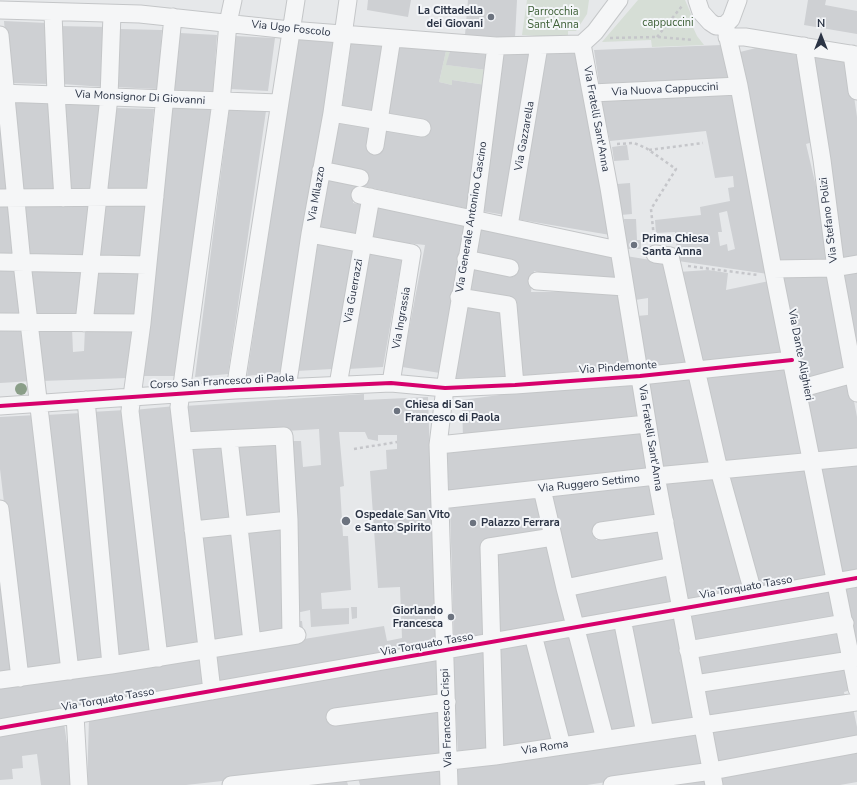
<!DOCTYPE html>
<html>
<head>
<meta charset="utf-8">
<style>
	body { margin:0 }
	#map { position:relative; width:857px; height:785px; overflow:hidden; background:#e6e8ea; font-family:"Nunito Sans",sans-serif }
	canvas { display:block }
	.north { position:absolute; left:801px; top:16px; width:40px; height:40px; -webkit-text-stroke:3px #f4f6f9; paint-order:stroke; rotate:0deg; font-size:11px; font-weight:700; line-height:16px; text-align:center; color:#2b3445 }
	.north::after { content:''; display:block; margin:auto; width:14px; height:18px; background:#2b3445; clip-path:polygon(50% 0,100% 100%,50% 72%,0 100%) }
</style>
</head>
<body>
<div id="map">
<canvas width="857" height="785"></canvas>
<div class="north">N</div>
</div>
<script>
const c = document.querySelector('canvas').getContext('2d');
c.lineJoin = 'round';
function fill(path, color) { c.fillStyle = color; c.fill(path, 'evenodd'); }
const toPath = rows => new Path2D(rows.map(r => 'M' + r).join(''));
function stroke(path, color, width, dash) { c.strokeStyle = color; c.lineWidth = width; c.lineCap = dash ? 'butt' : 'round'; c.setLineDash(dash || []); c.stroke(path); }
function label(font, color, halo, rows, align = 'center') {
  c.font = font + ' "Nunito Sans",sans-serif'; c.lineWidth = 4; c.setLineDash([]); c.textBaseline = 'middle'; c.strokeStyle = halo; c.fillStyle = color; for (const [text, x, y, turn = 0] of rows) {
    c.save(); c.translate(x, y); c.rotate((+turn || 0) * Math.PI / 180); c.textAlign = isNaN(turn) ? turn : align; if (halo) c.strokeText(text, 0, 0); c.fillText(text, 0, 0); c.restore();
  }
}
fill(toPath([
	[527,0,589,0,587,14,576,31,568,31,568,38,522,35],
	[638,0,685,0,694,21,691,23,697,36,704,45,652,47,651,40,602,42],
	[446,51,450,51,447,65,487,70,486,85,452,80,452,85,439,82]
]), '#d6ded6');
fill(toPath([
	[368,0,411,0,408,17,367,10],
	[468,0,517,0,515,38,465,35],
	[808,0,826,0,825,5,857,11,857,34,804,25],
	[4,21,47,23,50,84,9,83],
	[58,26,107,27,104,87,62,84],
	[119,29,162,30,158,89,115,87],
	[180,33,217,35,213,92,174,90],
	[235,36,275,38,268,91,230,89],
	[298,38,335,41,281,372,247,376],
	[351,43,386,45,375,114,342,109],
	[722,45,730,84,600,89,594,50],
	[396,47,446,51,439,82,452,85,452,80,486,85,469,209,363,186,330,166,338,119,426,135,429,123,384,115],
	[760,47,801,56,813,142,806,144,829,241,831,261,781,263,767,193,765,194,740,52],
	[577,50,610,235,516,219,543,51],
	[450,51,489,55,487,70,446,65],
	[502,52,533,52,505,215,481,211],
	[811,54,849,62,857,117,857,256,840,259],
	[732,92,768,274,678,261,675,232,656,233,655,220,701,215,700,207,730,201,728,188,734,187,733,176,715,178,706,131,610,141,600,96],
	[727,211,735,249,728,251,727,244,720,246,718,232,722,232,719,213],
	[12,103,50,103,55,191,19,191],
	[62,105,102,105,93,192,69,192],
	[114,108,154,109,146,192,106,192],
	[172,108,212,108,178,376,144,376],
	[0,110,11,192,0,192],
	[229,110,266,111,228,374,195,377],
	[627,145,629,160,614,161,612,147],
	[327,178,358,181,353,203,465,225,440,373,402,367,425,245,370,239,317,228],
	[630,183,632,214,620,215,617,184],
	[22,202,93,204,88,259,25,257],
	[146,203,140,259,99,259,104,205],
	[0,204,13,205,17,257,0,257],
	[624,219,636,219,637,240,641,240,641,249,626,249],
	[480,228,612,253,618,284,562,278,534,271,531,292,619,291,633,367,519,376,514,302,467,294,472,267,514,277,516,264,474,254],
	[318,243,354,249,332,369,296,371],
	[367,251,402,258,383,367,348,369],
	[626,256,669,263,689,363,646,366,637,316,648,315,648,298,635,300],
	[0,268,18,269,24,317,0,316],
	[28,268,86,269,80,318,35,317],
	[857,268,857,359,842,271],
	[96,270,140,270,135,319,92,318],
	[708,270,728,273,726,290,769,281,784,353,700,362,678,272],
	[829,270,847,369,804,380,782,273],
	[465,302,504,309,510,377,453,378],
	[0,327,25,328,33,381,0,383],
	[34,327,72,328,73,352,84,351,85,328,133,329,127,378,41,381],
	[786,367,804,453,722,461,703,376],
	[692,376,712,464,662,467,647,381],
	[850,380,857,417,857,448,817,452,806,392],
	[634,382,641,422,463,439,462,400,514,393],
	[364,394,364,400,428,397,436,647,216,686,212,654,384,626,387,641,402,638,400,587,378,588,370,471,387,469,386,450,397,449,397,435,378,435,378,441,368,439,365,432,339,432,344,486,340,487,343,536,348,536,351,590,321,593,322,609,349,608,349,624,311,627,310,610,296,613,289,441,301,441,303,467,321,465,319,429,188,437,185,406],
	[175,406,203,647,162,651,134,410],
	[125,410,153,654,115,658,91,412],
	[81,413,106,661,74,665,46,415],
	[36,415,66,666,24,671,0,469,0,417],
	[643,429,650,470,449,491,446,451],
	[279,440,283,515,242,518,234,442],
	[225,442,233,520,196,524,187,444],
	[857,464,857,570,842,572,822,468],
	[807,469,829,575,757,587,726,477],
	[716,479,746,590,687,600,663,484],
	[651,485,656,518,595,527,596,540,659,528,665,563,569,582,548,497],
	[539,497,548,534,484,544,487,639,454,644,450,508],
	[282,525,285,633,256,636,244,529],
	[234,529,246,639,211,643,197,533],
	[549,543,569,623,496,635,494,550],
	[0,546,16,672,0,674],
	[667,572,673,603,578,621,571,590],
	[857,586,857,647,856,647,846,588],
	[832,590,837,621,695,645,689,614],
	[351,607,357,607,357,618,352,619],
	[675,615,695,719,650,726,631,623],
	[296,621,302,621,303,630,296,630],
	[617,625,639,729,608,733,581,631],
	[838,627,844,657,701,680,696,652],
	[571,633,597,734,565,740,537,638],
	[531,639,557,743,499,750,496,646],
	[487,648,490,751,458,755,453,654],
	[203,654,208,687,0,721,0,685],
	[436,660,440,757,186,785,87,785,89,719],
	[847,663,851,690,844,692,845,698,709,719,703,686],
	[853,708,857,727,857,741,719,766,712,730],
	[64,723,73,785,41,785,37,754,22,756,23,768,12,769,13,779,0,780,0,734],
	[697,731,704,767,587,785,458,785,457,767],
	[857,747,857,782,840,785,723,785,720,773],
	[440,768,440,785,360,785,357,775],
	[706,774,708,785,641,785],
	[346,778,348,785,316,785,316,780]
]), '#ced0d3');
const minor = toPath([
	[697,0,701,12,710,22,716,26,725,25,731,19,738,0],
	[0,10,140,14,290,30,496,46,582,44],
	[53,12,56,94,63,198],
	[725,25,739,86,773,269,857,689],
	[0,35,22,263,70,671],
	[727,37,745,37,857,55],
	[582,44,609,188,656,476,714,785],
	[582,44,595,32,619,0],
	[804,46,822,160,835,261,834,268,857,393],
	[852,54,857,91],
	[0,93,279,103],
	[592,93,739,86],
	[332,113,422,128],
	[375,146,392,38],
	[321,170,360,178],
	[360,195,618,250],
	[0,198,155,197],
	[509,226,539,46],
	[310,234,412,253,391,383],
	[655,254,670,256,719,470,754,596],
	[466,259,510,268],
	[0,262,147,265],
	[773,269,834,268,857,264],
	[537,281,625,287],
	[459,297,508,305,515,385],
	[0,322,142,323],
	[84,323,109,97,112,14],
	[338,385,371,197],
	[806,387,857,373],
	[287,388,310,234,332,113,348,0],
	[235,390,296,0],
	[86,400,111,665],
	[0,406,235,390,391,383,445,388,515,385,640,376,792,360],
	[229,439,252,642],
	[183,441,284,436,289,520,291,636],
	[438,445,647,424],
	[542,489,565,588,605,739],
	[440,500,656,476,857,457],
	[0,509,20,678],
	[193,530,289,520],
	[601,531,665,522],
	[565,588,673,566],
	[622,619,645,733],
	[533,635,562,746],
	[688,650,845,623],
	[159,658,130,411,142,323,173,17],
	[0,680,111,665,297,635],
	[695,684,851,660],
	[212,691,179,407,221,102,228,23,233,0],
	[75,715,79,785],
	[335,717,447,702],
	[0,728,857,578],
	[495,756,489,547,553,537],
	[231,785,495,756,857,702],
	[449,785,438,445,445,388,474,219,496,46],
	[612,785,712,771,857,744]
]);
stroke(minor, '#c4c6c8', 19);
stroke(toPath([
	[657,37,682,6],
	[610,38,657,37,693,40],
	[617,144,634,143,646,148,676,169,651,209,654,238],
	[649,150,703,143],
	[688,266,758,275],
	[354,449,397,442]
]), '#c5c6ca', 2.5, [3, 3]);
stroke(minor, '#f5f6f7', 17);
stroke(toPath([
	[0,406,235,390,391,383,445,388,515,385,640,376,792,360],
	[0,728,857,578]
]), '#d6006c', 4);
c.fillStyle = '#8a9e88';
for (const [x, y] of [
	[21,389]
]) { c.beginPath(); c.arc(x, y, 6, 0, 2 * Math.PI); c.fill(); }
for (const [x, y, r, color] of [
	[491,17,4,"#6c737f"],
	[634,245,4,"#6c737f"],
	[397,411,4,"#6c737f"],
	[346,521,5,"#6c737f"],
	[473,523,4,"#6c737f"],
	[451,617,4,"#6c737f"]
]) { const dot = new Path2D(); dot.arc(x, y, r, 0, 2 * Math.PI); c.fillStyle = color; c.fill(dot); stroke(dot, '#f4f6f9', 1.5); }
label('bold 11px', '#2b3445', '#f4f6f9', [
	["La Cittadella",483,11,"right"],
	["dei Giovani",483,24,"right"],
	["Prima Chiesa",642,239],
	["Santa Anna",642,252],
	["Chiesa di San",405,405],
	["Francesco di Paola",405,418],
	["Ospedale San Vito",355,515],
	["e Santo Spirito",355,528],
	["Palazzo Ferrara",481,523],
	["Giorlando",443,611,"right"],
	["Francesca",443,624,"right"]
], 'left');
label('11px', '#3f6138', '#f4f6f9', [
	["Parrocchia",553,12],
	["Sant'Anna",553,25],
	["cappuccini",668,23]
]);
label('11px', '#2b3445', '#f4f6f9', [
	["Via Ugo Foscolo",291,29,6],
	["Via Nuova Cappuccini",665,90,-3],
	["Via Monsignor Di Giovanni",140,98,3],
	["Via Fratelli Sant'Anna",596,119,80],
	["Via Gazzarella",525,136,-80],
	["Via Milazzo",317,194,-80],
	["Via Generale Antonino Cascino",472,217,-81],
	["Via Stefano Polizi",829,220,-97],
	["Via Guerrazzi",354,291,-80],
	["Via Ingrassia",402,318,-80],
	["Via Dante Alighieri",800,355,79],
	["Via Pindemonte",618,368,-4],
	["Corso San Francesco di Paola",222,382,-3],
	["Via Fratelli Sant'Anna",650,438,81],
	["Via Ruggero Settimo",589,484,-6],
	["Via Torquato Tasso",746,588,-10],
	["Via Torquato Tasso",427,645,-10],
	["Via Torquato Tasso",108,700,-10],
	["Via Francesco Crispi",447,718,-92],
	["Via Roma",545,748,-9]
]);
</script>
</body>
</html>
